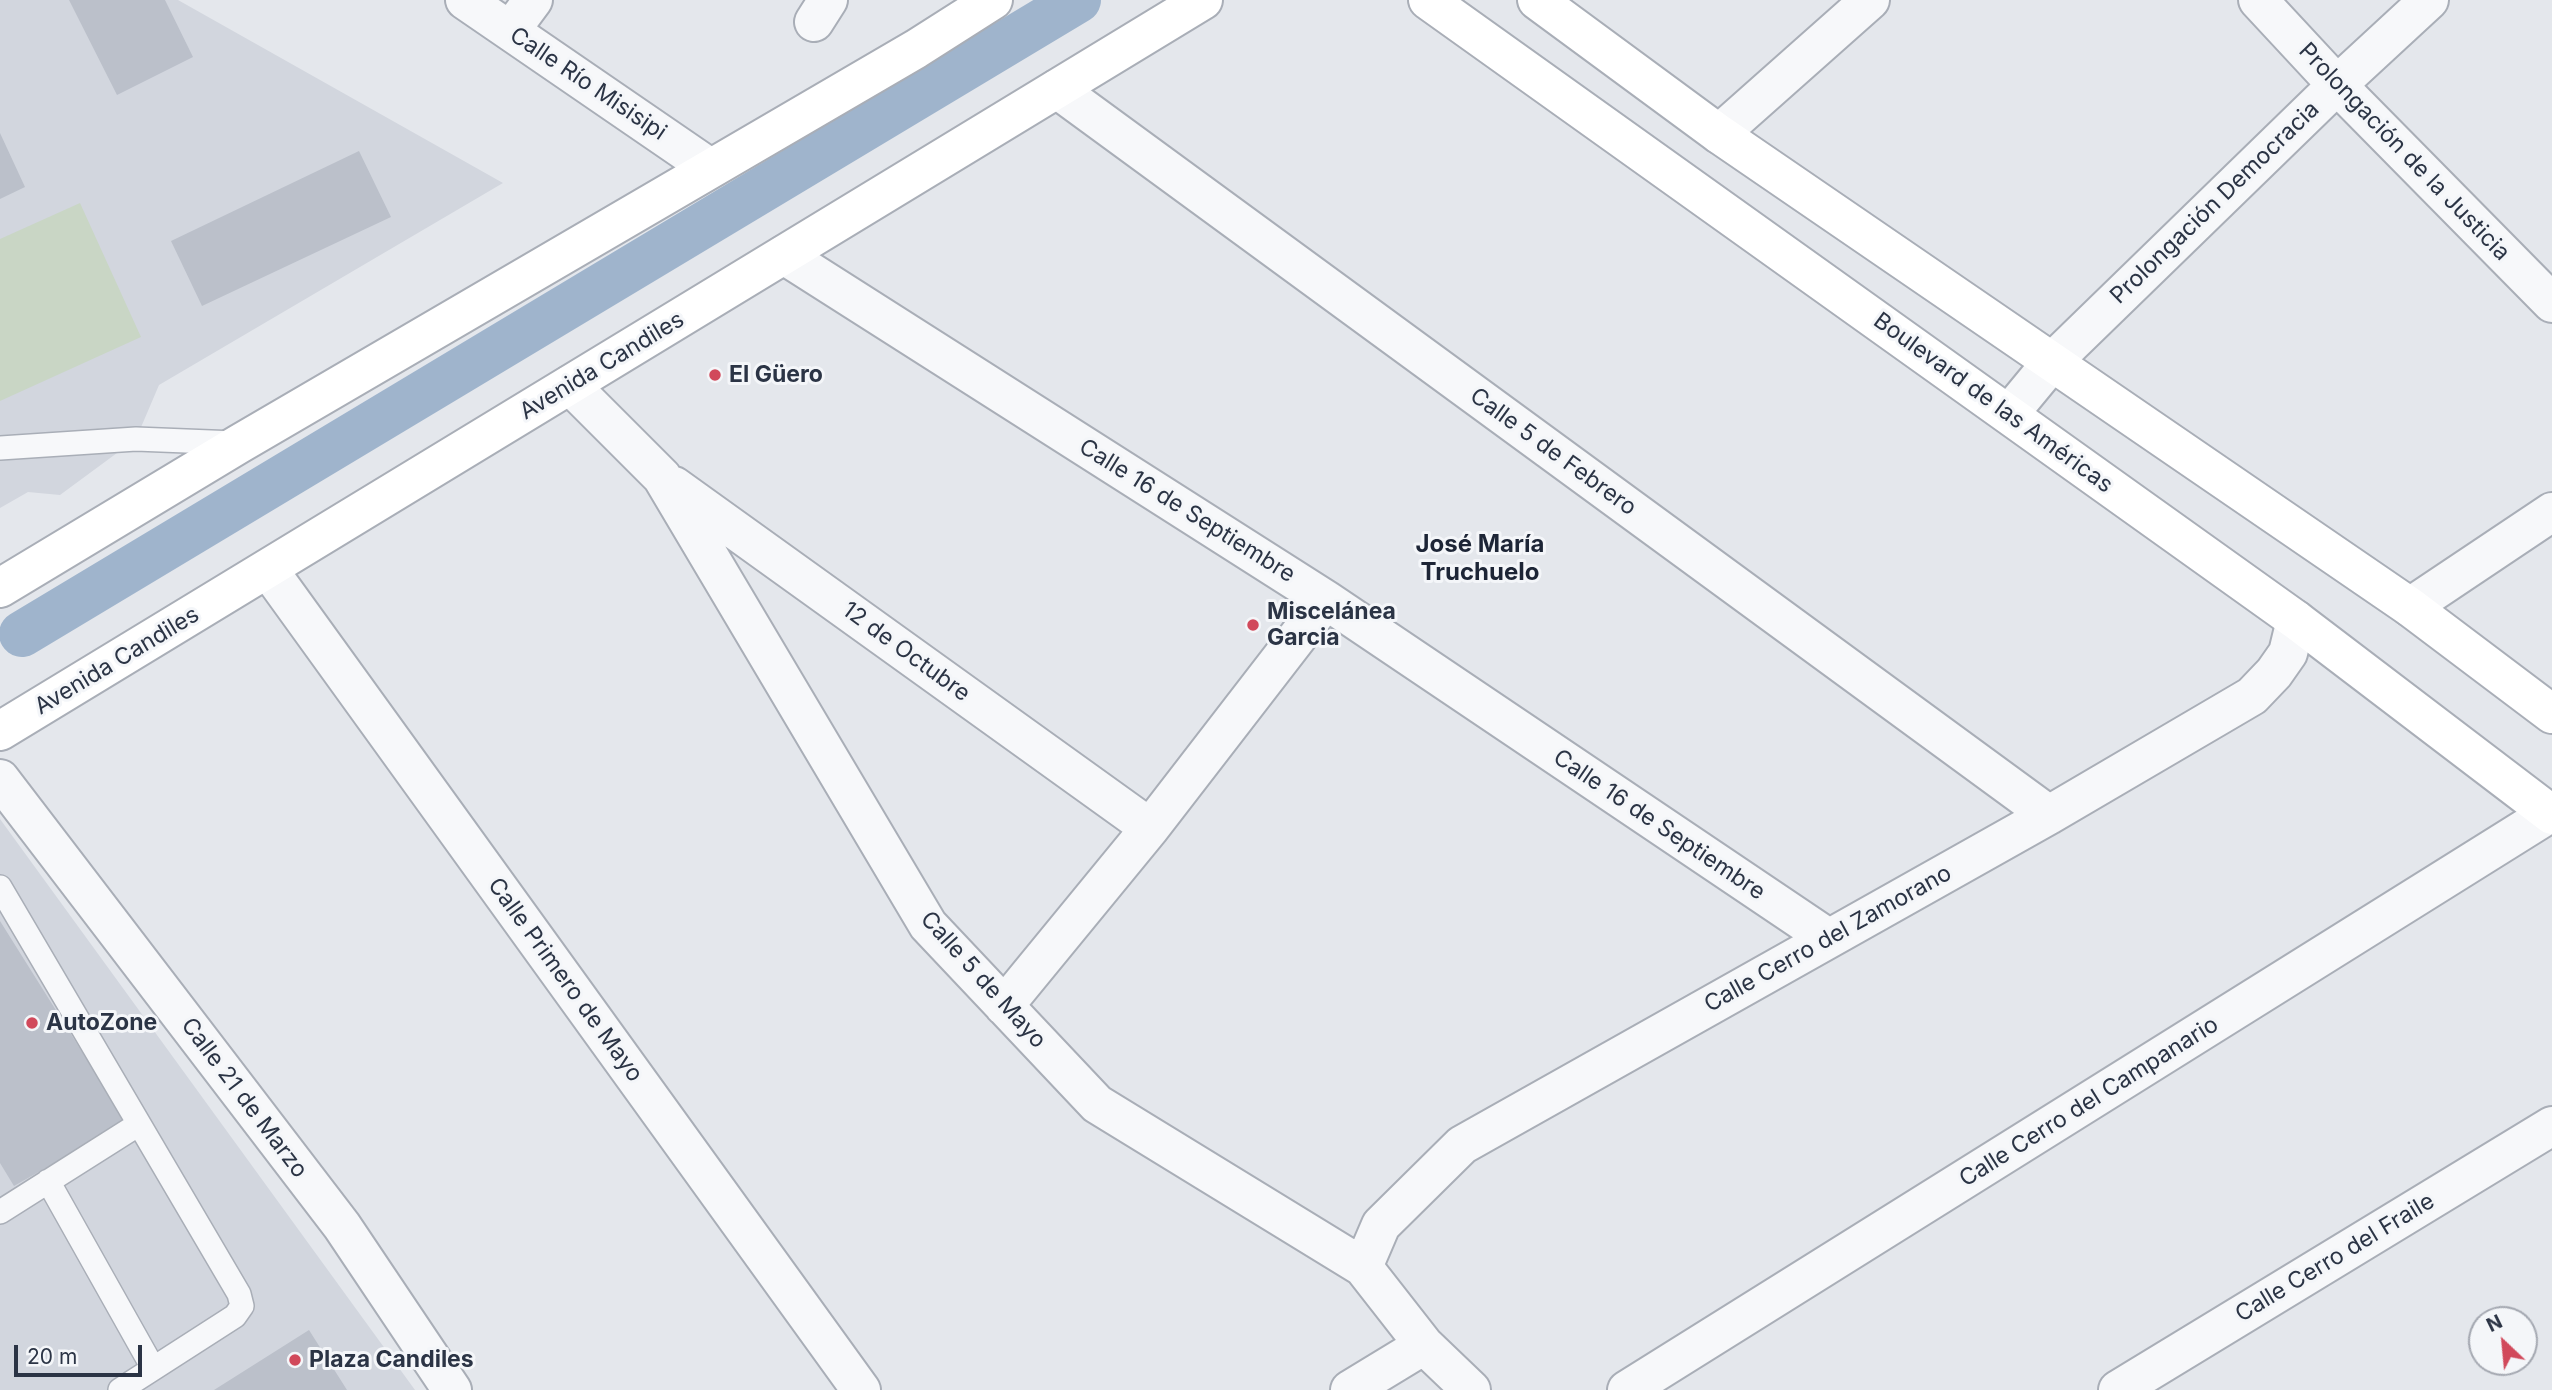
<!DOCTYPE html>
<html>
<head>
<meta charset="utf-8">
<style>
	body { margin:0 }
	#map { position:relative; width:2552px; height:1390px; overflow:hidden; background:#e4e7ec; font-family:Inter,sans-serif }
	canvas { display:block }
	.north { position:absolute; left:2468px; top:1306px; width:70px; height:70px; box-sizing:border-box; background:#f4f6f9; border:2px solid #a4a8b1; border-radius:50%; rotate:334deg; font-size:19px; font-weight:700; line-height:28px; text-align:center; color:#2b3445 }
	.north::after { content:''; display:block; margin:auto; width:24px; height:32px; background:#d1495b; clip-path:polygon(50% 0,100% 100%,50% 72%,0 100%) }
	.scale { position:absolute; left:14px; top:1345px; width:128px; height:32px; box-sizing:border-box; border:4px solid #2b3445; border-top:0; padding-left:9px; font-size:21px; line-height:24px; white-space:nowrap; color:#2b3445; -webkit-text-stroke:5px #f4f6f9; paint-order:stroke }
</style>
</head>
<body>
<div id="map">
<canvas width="2552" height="1390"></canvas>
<div class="north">N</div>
<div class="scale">20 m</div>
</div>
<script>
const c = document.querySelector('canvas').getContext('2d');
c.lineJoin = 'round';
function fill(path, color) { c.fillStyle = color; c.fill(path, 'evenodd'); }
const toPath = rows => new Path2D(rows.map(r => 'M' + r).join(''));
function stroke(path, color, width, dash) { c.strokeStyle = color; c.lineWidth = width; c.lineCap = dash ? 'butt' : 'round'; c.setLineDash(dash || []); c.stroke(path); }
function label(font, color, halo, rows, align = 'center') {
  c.font = font + ' Inter,sans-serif'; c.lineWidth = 6; c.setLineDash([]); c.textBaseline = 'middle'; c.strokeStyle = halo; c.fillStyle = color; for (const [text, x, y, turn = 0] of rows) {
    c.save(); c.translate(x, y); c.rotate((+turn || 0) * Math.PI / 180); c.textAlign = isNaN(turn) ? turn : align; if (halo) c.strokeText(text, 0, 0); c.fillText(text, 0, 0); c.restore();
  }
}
fill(toPath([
	[0,0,178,0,503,183,159,385,136,439,60,495,28,492,0,508],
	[0,819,415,1390,0,1390]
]), '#d2d6de');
fill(toPath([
	[80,203,141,337,0,401,0,239]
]), '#c9d6c5');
stroke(toPath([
	[22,634,1078,0]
]), '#9fb4cc', 46);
fill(toPath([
	[69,0,165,0,193,57,117,95],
	[0,133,25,187,0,199],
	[359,151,391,217,202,306,171,241],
	[0,921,126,1122,14,1186,0,1163],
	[309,1330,347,1390,214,1390]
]), '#bbc0ca');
const lane = toPath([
	[0,448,136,439,236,443],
	[0,887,239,1294,242,1306,235,1316,120,1390],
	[48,1181,153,1368],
	[0,1212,139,1124]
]);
const street = toPath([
	[465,0,710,168],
	[2258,0,2337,85,2552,303],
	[814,22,828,0],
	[510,31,533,0],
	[1057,89,2049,815],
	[1719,134,1870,0],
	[784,255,1326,600,1828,938],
	[570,385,662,477,928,925,1097,1104,1363,1267,1424,1345,1471,1390],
	[2009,414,2052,362,2337,85,2429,0],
	[674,486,1150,828],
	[268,569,861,1390],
	[2410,607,2552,512],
	[0,779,342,1226,452,1390],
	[1004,1006,1150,828,1326,600],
	[1363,1267,1381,1225,1462,1145,2049,815,2252,696,2274,673,2288,653,2296,620],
	[1350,1390,1424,1345],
	[1627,1390,2550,813],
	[2118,1390,2552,1126]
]);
const secondary = toPath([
	[1428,0,2296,620,2552,815],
	[1537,0,1719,134,2410,607,2552,714],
	[0,588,239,444,916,49,993,0],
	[0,731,1203,0]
]);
stroke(lane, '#a9aeb7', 26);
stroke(street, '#a9aeb7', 42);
stroke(secondary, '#a9aeb7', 42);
stroke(lane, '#f7f8fa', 23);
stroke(street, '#f7f8fa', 38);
stroke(secondary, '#fff', 38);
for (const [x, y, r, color] of [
	[715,375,7,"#d1495b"],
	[1253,625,7,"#d1495b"],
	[32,1023,7,"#d1495b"],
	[295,1360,7,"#d1495b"]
]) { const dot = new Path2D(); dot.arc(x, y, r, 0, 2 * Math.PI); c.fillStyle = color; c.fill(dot); stroke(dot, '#f4f6f9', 2.5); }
label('23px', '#2b3445', '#f4f6f9', [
	["Calle Río Misisipi",588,84,34],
	["Prolongación de la Justicia",2404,152,46],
	["Prolongación Democracia",2215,203,-44],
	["Avenida Candiles",602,366,-31],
	["Boulevard de las Américas",1993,403,36],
	["Calle 5 de Febrero",1553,452,36],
	["Calle 16 de Septiembre",1187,511,32],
	["12 de Octubre",906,652,36],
	["Avenida Candiles",117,661,-31],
	["Calle 16 de Septiembre",1659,825,34],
	["Calle Cerro del Zamorano",1828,939,-29],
	["Calle Primero de Mayo",565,980,54],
	["Calle 5 de Mayo",983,980,48],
	["Calle 21 de Marzo",244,1098,53],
	["Calle Cerro del Campanario",2089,1102,-32],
	["Calle Cerro del Fraile",2335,1258,-31]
]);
label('bold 23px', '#2b3445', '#f4f6f9', [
	["El Güero",729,375],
	["Miscelánea",1267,612],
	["Garcia",1267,638],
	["AutoZone",46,1023],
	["Plaza Candiles",309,1360]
], 'left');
label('bold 24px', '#1d2536', '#f4f6f9', [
	["José María",1480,545],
	["Truchuelo",1480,573]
]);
</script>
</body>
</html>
